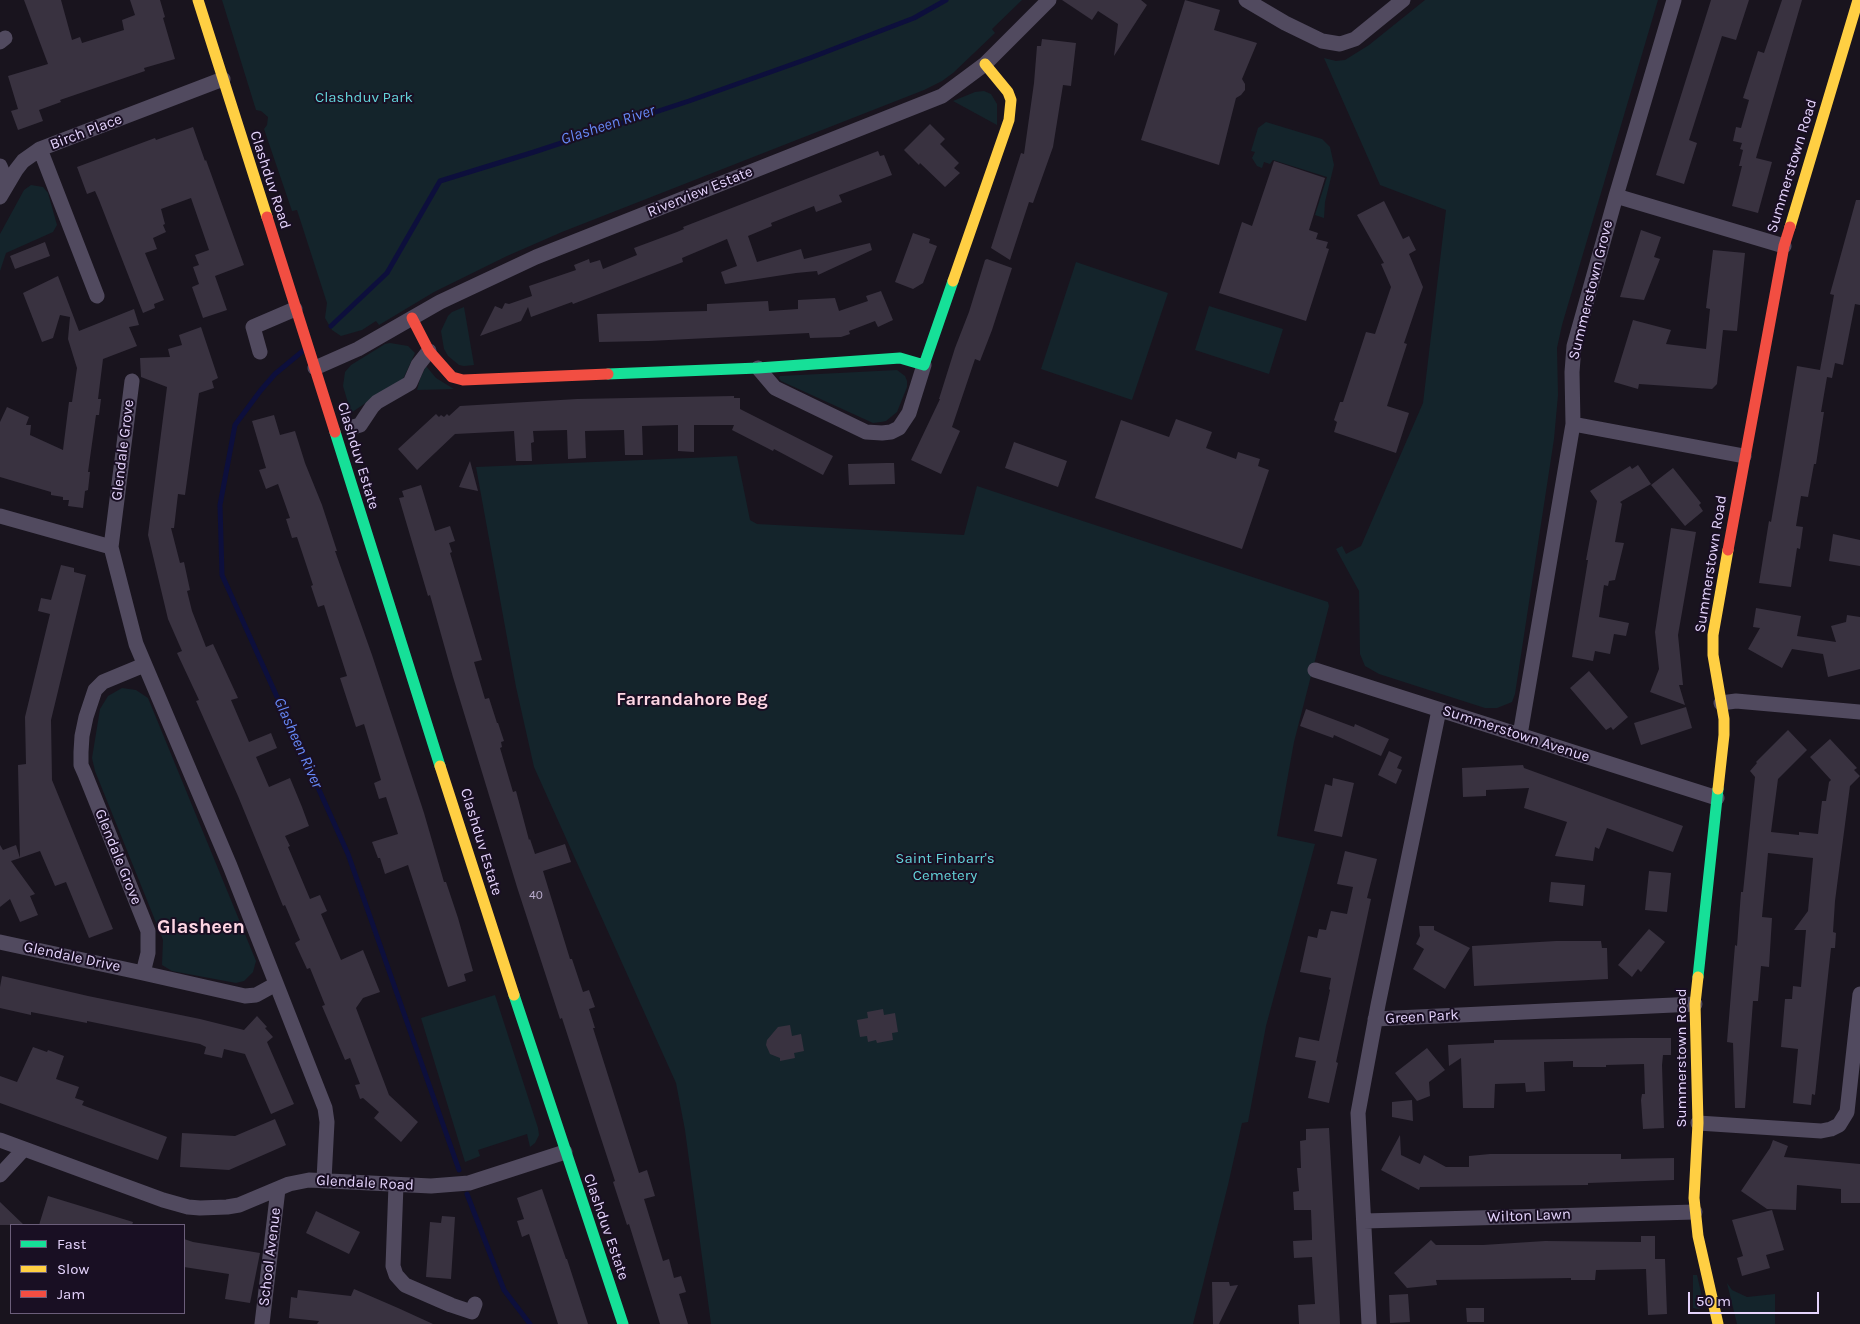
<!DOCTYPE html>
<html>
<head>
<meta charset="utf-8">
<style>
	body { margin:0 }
	#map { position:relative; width:1860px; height:1324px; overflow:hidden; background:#19141e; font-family:Karla,sans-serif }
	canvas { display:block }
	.legend { position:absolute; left:10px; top:1224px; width:175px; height:90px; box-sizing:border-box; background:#190f23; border:1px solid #6b5e7a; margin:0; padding:6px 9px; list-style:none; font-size:15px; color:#e5d4fd }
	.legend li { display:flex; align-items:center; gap:10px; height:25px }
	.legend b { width:25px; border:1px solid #6b5e7a }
	.scale { position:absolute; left:1688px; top:1292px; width:131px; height:22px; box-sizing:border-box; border:2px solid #e5d4fd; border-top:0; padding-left:6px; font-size:15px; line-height:18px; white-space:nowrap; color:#e5d4fd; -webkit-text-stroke:4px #190f23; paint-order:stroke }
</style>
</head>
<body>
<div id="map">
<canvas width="1860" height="1324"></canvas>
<ul class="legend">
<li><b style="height:6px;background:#16e098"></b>Fast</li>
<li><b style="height:6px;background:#ffcf43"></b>Slow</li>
<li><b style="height:6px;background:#f24e42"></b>Jam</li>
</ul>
<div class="scale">50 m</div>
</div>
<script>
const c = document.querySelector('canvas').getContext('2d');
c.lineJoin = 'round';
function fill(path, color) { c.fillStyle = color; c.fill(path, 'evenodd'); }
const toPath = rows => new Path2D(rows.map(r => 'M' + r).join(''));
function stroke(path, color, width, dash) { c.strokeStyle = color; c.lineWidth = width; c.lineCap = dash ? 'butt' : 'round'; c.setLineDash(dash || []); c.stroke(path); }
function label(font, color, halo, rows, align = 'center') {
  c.font = font + ' Karla,sans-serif'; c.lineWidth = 4; c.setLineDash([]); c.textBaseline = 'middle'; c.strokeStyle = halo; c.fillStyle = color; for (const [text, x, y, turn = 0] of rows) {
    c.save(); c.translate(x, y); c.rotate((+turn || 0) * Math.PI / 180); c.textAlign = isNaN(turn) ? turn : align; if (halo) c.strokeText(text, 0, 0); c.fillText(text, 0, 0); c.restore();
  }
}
fill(toPath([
	[222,0,1022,0,992,29,995,33,953,73,942,81,924,90,562,232,507,256,434,292,379,325,376,321,362,330,341,336,332,330,325,318,327,303,297,210,292,211,264,129,267,125,268,117,261,111,256,110],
	[1425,0,1658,0,1562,325,1557,348,1558,395,1554,439,1515,694,1512,702,1497,708,1485,708,1379,674,1365,666,1360,654,1359,591,1336,549,1342,546,1346,554,1361,546,1423,403,1446,210,1380,185,1324,58,1336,61,1345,60,1369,45],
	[984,91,991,94,997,104,997,125,953,101,975,92],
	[1266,122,1322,139,1330,147,1334,165,1325,202,1324,218,1315,215,1327,177,1273,160,1270,164,1264,162,1262,168,1257,166,1252,158,1255,152,1251,151,1258,128],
	[31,185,43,187,48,193,57,225,53,232,6,253,0,271,0,234,24,190],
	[1076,262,1168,293,1132,400,1041,369],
	[1209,306,1283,329,1269,374,1195,350],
	[464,307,474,365,464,366,459,365,448,356,444,349,441,331,448,316,452,312],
	[390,343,408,346,415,353,404,377,401,382,389,387,351,413,343,386,345,372,351,365,385,344],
	[426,366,436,378,454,389,417,390,420,379],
	[897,370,905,376,907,381,907,387,897,412,886,421,881,422,873,423,781,381,779,378,780,376],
	[737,456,750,520,757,524,964,535,977,486,1328,602,1329,606,1294,742,1277,836,1315,844,1266,1026,1248,1122,1242,1123,1228,1185,1193,1324,711,1324,685,1130,676,1083,534,767,516,687,476,467],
	[122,688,136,690,148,698,256,961,253,972,244,981,236,983,172,971,162,965,163,940,95,771,92,758,100,709,108,696],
	[495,995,538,1128,539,1135,535,1143,530,1147,527,1134,478,1150,480,1156,465,1162,421,1018],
	[1693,1275,1697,1275,1704,1306,1698,1309,1693,1308],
	[1727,1283,1732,1290,1747,1297,1775,1294,1775,1324,1737,1324]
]), '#14242b');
stroke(toPath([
	[331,326,387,273,440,181,534,152,689,101,810,58,914,18,946,0],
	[304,350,275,374,261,390,235,425,220,505,222,575,348,854,459,1170],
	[467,1194,504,1290,530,1324]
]), '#0d0f3c', 5);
fill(toPath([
	[24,0,61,0,72,40,80,37,82,43,124,30,122,20,135,15,130,0,160,0,165,17,163,18,175,59,144,68,145,71,60,100,61,102,39,110,43,121,18,130,11,111,18,109,8,76,48,64],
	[1062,0,1141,0,1147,5,1114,56,1118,24,1098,11,1092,20],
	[1185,0,1220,10,1214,30,1257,43,1242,79,1245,84,1245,90,1241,95,1236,98,1219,165,1141,140],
	[1711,0,1749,0,1736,40,1722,36,1689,140,1697,143,1684,184,1656,175],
	[1782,0,1802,0,1756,158,1772,162,1758,213,1732,206,1742,166,1739,166,1743,150,1740,149,1742,143,1733,141,1736,127,1741,128,1749,100,1743,98,1758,51,1764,53],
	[1042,39,1076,43,1071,86,1063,85,1053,147,1033,203,1029,202,1010,260,991,248,1021,153,1024,154,1034,83,1037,46,1041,46],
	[930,124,945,139,940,144,959,163,954,168,960,173,945,187,920,163,919,165,904,150],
	[193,127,205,161,206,160,244,265,215,276,227,310,203,318,192,287,199,284,193,267,199,265,195,255,209,250,191,198,161,209,165,224,163,225,166,232,153,238,157,249,145,253,164,300,154,304,155,308,143,313,99,200,95,191,87,194,77,167,155,138,156,140],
	[878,151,880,156,884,155,892,175,839,195,842,202,816,212,814,206,771,223,772,226,748,236,757,262,801,249,804,259,870,243,872,250,818,275,817,271,796,273,725,284,721,272,737,266,727,239,682,258,683,262,573,304,572,302,531,317,528,307,521,321,480,336,495,306,502,309,505,303,509,304,532,296,529,286,576,270,574,265,589,259,590,263,600,260,603,269,637,255,634,248,677,232,684,229,683,227],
	[1274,161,1325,178,1309,230,1318,233,1316,239,1328,242,1326,248,1329,249,1306,321,1219,293,1242,222,1252,226],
	[1856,200,1860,200,1860,305,1855,304,1843,365,1835,363,1832,378,1827,377,1821,412,1824,412,1816,464,1814,464,1808,497,1801,496,1796,526,1803,527,1800,549,1797,548,1791,587,1759,583,1769,521,1771,522,1781,464,1797,366,1820,370,1834,295,1830,294],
	[1384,201,1403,239,1409,236,1416,250,1409,254,1423,287,1404,343,1407,344,1387,406,1409,413,1396,453,1334,432,1337,422,1334,420,1340,402,1343,402,1366,332,1375,334,1391,287,1381,264,1384,263,1357,215],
	[1641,230,1661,237,1654,257,1660,259,1644,300,1620,297],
	[913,233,930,239,929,243,937,246,923,283,913,289,895,282],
	[45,242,50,256,15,269,10,256],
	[1713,250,1745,253,1737,331,1723,330,1717,384,1712,389,1639,384,1638,389,1614,382,1633,320,1671,330,1666,344,1706,349,1710,309,1706,308],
	[987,259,1012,268,992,330,980,361,975,359,952,427,960,431,941,474,911,460,940,399,939,399,955,348,969,312,985,260],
	[58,276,79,331,134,309,139,325,129,327,137,346,103,359,98,399,101,399,99,415,96,415,88,472,90,472,88,490,85,491,83,508,68,506,69,500,63,500,63,497,51,495,51,492,0,477,0,422,7,407,29,417,26,425,31,425,30,435,63,450,69,402,72,402,77,368,68,339,70,317,60,315,53,338,42,342,23,293],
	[881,291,893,320,878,327,875,321,849,331,850,334,841,337,810,338,809,333,649,341,599,342,597,314,707,311,707,304,768,301,769,311,798,309,798,300,835,298,839,311,868,301,866,296],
	[201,327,218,378,212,381,214,388,199,393,185,495,178,494,174,528,171,528,180,563,184,562,190,590,187,591,192,611,206,647,213,644,238,698,231,700,249,742,271,733,277,748,256,757,269,787,290,778,302,807,309,826,285,836,290,846,288,847,310,899,320,895,327,911,321,914,341,960,363,950,380,992,363,998,356,1008,389,1095,418,1122,401,1142,374,1118,379,1112,363,1098,360,1099,355,1085,360,1084,350,1058,345,1060,322,1006,325,1005,310,968,307,969,295,943,300,940,285,905,283,906,238,796,196,701,199,700,177,653,182,651,168,619,148,535,167,387,141,377,140,358,170,357,168,349,182,345,179,335],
	[734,396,734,398,740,398,740,409,833,456,823,475,774,449,773,451,732,430,734,425,694,425,694,452,678,451,678,425,642,426,643,455,625,455,624,430,585,431,586,458,568,459,567,430,533,431,534,442,531,443,532,461,516,461,514,431,455,434,417,470,398,449,436,414,439,417,441,415,444,417,447,414,449,416,460,406,577,399],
	[274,415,280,435,295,431,305,463,322,505,337,551,335,551,372,655,424,813,444,882,446,882,458,918,473,971,464,974,466,981,448,987,408,865,385,874,380,858,378,858,372,842,398,834,386,797,379,799,374,783,381,780,375,760,364,724,356,727,340,678,347,676,324,605,318,607,311,586,313,585,297,537,292,538,286,519,290,518,278,484,266,489,259,470,266,468,252,421],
	[1176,419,1212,432,1206,448,1236,459,1238,452,1260,459,1258,466,1269,470,1242,549,1095,498,1121,420,1169,437],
	[1014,442,1067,461,1058,487,1005,468],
	[470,461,478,491,459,487],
	[886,463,894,463,895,484,849,485,848,464],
	[1638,465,1651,484,1620,502,1622,504,1615,542,1624,543,1615,580,1609,581,1608,586,1604,585,1599,617,1629,623,1626,636,1614,634,1610,654,1595,651,1593,661,1572,657,1588,560,1586,560,1597,501,1590,491,1630,466,1632,469],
	[1673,468,1701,503,1699,505,1703,511,1685,526,1651,485],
	[421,485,435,531,450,526,455,541,449,543,452,552,450,553,482,660,474,662,485,699,489,698,497,723,498,723,504,741,501,742,502,747,500,748,513,792,516,791,529,840,530,839,535,854,565,844,571,862,543,871,570,959,572,959,583,992,589,990,595,1007,589,1009,595,1028,593,1028,639,1173,647,1170,655,1196,644,1199,663,1261,669,1259,674,1278,681,1276,686,1292,679,1294,688,1324,660,1324,629,1224,627,1225,613,1182,615,1181,596,1123,562,1018,560,1019,517,887,453,677,430,595,428,596,399,498,404,497,402,491],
	[1671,528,1696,532,1678,635,1683,685,1679,685,1685,705,1650,692,1659,669,1655,632],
	[1833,534,1860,540,1860,566,1829,561],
	[61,565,74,568,74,572,86,575,51,720,52,780,113,929,89,938,66,882,55,886,40,851,20,858,18,765,26,764,25,717,50,614,38,611,41,598,51,600],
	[1756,608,1801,616,1797,636,1836,642,1831,626,1846,622,1847,615,1860,617,1860,669,1828,677,1823,654,1792,649,1782,668,1748,649,1760,628,1753,627],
	[1589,671,1628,717,1613,730,1611,727,1606,730,1570,688],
	[1686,707,1692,728,1641,745,1634,723],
	[1306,709,1354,727,1355,724,1389,739,1381,756,1334,735,1333,738,1300,726],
	[1788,730,1807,750,1778,779,1771,832,1799,835,1799,832,1818,834,1822,801,1826,801,1829,782,1831,780,1810,757,1830,739,1857,768,1854,770,1860,776,1850,786,1835,901,1833,932,1836,933,1835,948,1831,948,1815,1095,1812,1094,1811,1105,1793,1103,1798,1049,1781,1047,1785,999,1792,999,1793,986,1801,987,1806,930,1794,930,1808,911,1813,858,1768,853,1762,917,1772,918,1769,967,1761,966,1758,1001,1753,1001,1745,1108,1735,1108,1733,1043,1727,1042,1735,945,1737,946,1741,892,1743,892,1755,777,1750,771,1757,763,1756,762],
	[1389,751,1402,757,1397,768,1402,770,1396,784,1378,775],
	[1523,765,1524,768,1683,826,1673,852,1607,828,1599,849,1595,847,1593,861,1555,856,1567,822,1524,808,1529,788,1486,790,1486,796,1463,797,1462,768],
	[1333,778,1354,783,1342,837,1314,831,1325,784,1332,786],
	[0,845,3,850,16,845,20,858,11,861,35,894,30,896,38,915,20,922,10,899,0,907],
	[1345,851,1377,859,1367,898,1371,899,1336,1062,1338,1063,1329,1103,1308,1098,1316,1061,1295,1057,1299,1037,1319,1041,1330,990,1329,989,1331,978,1300,972,1308,936,1317,938,1319,929,1326,930,1331,911,1347,914,1353,887,1337,884],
	[1649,871,1671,873,1667,912,1645,910],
	[1551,882,1585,885,1583,906,1549,902],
	[1419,926,1434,926,1434,930,1470,948,1445,989,1413,969,1424,949,1416,944,1420,936],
	[1649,929,1665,942,1641,972,1638,969,1632,977,1618,965],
	[1556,941,1601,941,1602,948,1607,948,1608,979,1474,986,1472,946],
	[2,976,88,996,200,1019,244,1030,257,1016,267,1027,265,1028,273,1037,267,1042,294,1104,271,1114,245,1054,224,1049,222,1058,204,1054,206,1047,200,1044,87,1021,87,1023,31,1012,31,1015,0,1008,0,987],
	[883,1009,884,1015,895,1013,898,1032,892,1033,893,1040,877,1043,876,1040,868,1042,867,1036,860,1037,857,1020,868,1018,867,1012],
	[790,1025,792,1036,801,1034,804,1051,794,1053,795,1058,780,1061,780,1058,770,1054,766,1045,767,1040,778,1027],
	[1631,1038,1671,1038,1671,1055,1663,1055,1662,1065,1664,1128,1643,1129,1641,1100,1642,1094,1645,1094,1644,1064,1606,1065,1606,1067,1573,1067,1573,1061,1544,1062,1545,1091,1526,1092,1525,1083,1495,1084,1494,1108,1463,1108,1461,1058,1449,1066,1448,1045,1494,1043,1494,1040],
	[33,1047,47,1052,48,1050,64,1056,56,1079,79,1087,75,1098,84,1101,82,1105,167,1137,158,1160,0,1103,0,1076,17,1082],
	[1427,1048,1445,1070,1429,1082,1430,1096,1417,1101,1395,1073],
	[1412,1100,1413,1121,1392,1117,1392,1102],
	[275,1119,286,1145,229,1170,180,1167,182,1133,235,1136],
	[1329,1128,1340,1324,1299,1324,1298,1305,1315,1304,1312,1257,1294,1258,1293,1241,1312,1240,1312,1237,1311,1210,1294,1210,1293,1192,1299,1191,1297,1168,1301,1168,1300,1141,1306,1140,1306,1129],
	[1400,1135,1401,1155,1420,1164,1424,1155,1446,1167,1469,1167,1469,1156,1490,1154,1621,1154,1621,1159,1674,1158,1674,1180,1588,1183,1588,1185,1420,1187,1419,1190,1381,1170],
	[1773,1140,1788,1146,1784,1157,1860,1164,1860,1203,1841,1203,1841,1189,1797,1185,1796,1210,1767,1209,1741,1191,1770,1148],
	[542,1189,566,1259,567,1259,588,1324,558,1324,529,1234,522,1237,517,1221,524,1219,517,1198],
	[48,1196,133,1222,132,1225,39,1225],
	[0,1202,24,1225,0,1225],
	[1772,1210,1784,1250,1766,1255,1770,1268,1742,1276,1737,1258,1743,1256,1732,1220],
	[316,1211,360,1232,349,1254,306,1233],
	[442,1216,455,1217,451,1279,426,1277,430,1222,441,1223],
	[1641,1236,1655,1236,1655,1259,1665,1259,1667,1314,1648,1315,1646,1269,1596,1270,1595,1280,1571,1280,1571,1278,1436,1280,1437,1285,1407,1288,1394,1273,1431,1240,1436,1245,1483,1245,1545,1241,1641,1242],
	[184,1239,193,1242,260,1253,250,1303,225,1299,229,1274,184,1267],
	[1212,1282,1229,1282,1230,1286,1238,1285,1219,1324,1213,1324],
	[354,1289,398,1308,433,1324,317,1324,319,1321,289,1318,291,1297,297,1298,298,1290,351,1296],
	[1408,1294,1410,1322,1390,1323,1389,1295],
	[1466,1308,1484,1308,1484,1322,1467,1322]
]), '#393240');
stroke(toPath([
	[1246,0,1285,23,1322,41,1340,44,1355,39,1403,0],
	[0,42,5,38],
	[0,166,7,183],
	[1616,196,1784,246],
	[0,197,16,170,23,161,40,149],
	[97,296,40,149,223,79],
	[260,352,253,327,295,309],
	[315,368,358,349,440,302,536,257,942,96,985,64,1049,0],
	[758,368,775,388,866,432,882,433,891,432,899,428,909,413,924,365],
	[132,381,111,547,136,644,230,866,325,1108,327,1122,324,1180],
	[1573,424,1744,456],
	[353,427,360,425,372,407,377,402,410,383,418,365,429,351],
	[0,516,111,547],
	[144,665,103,682,95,690,86,717,82,736,81,752,81,765,85,774,148,931,148,953,143,973,245,996,256,995,276,984],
	[1315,670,1717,798],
	[1721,703,1736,701,1860,712],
	[1520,735,1573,424,1572,372,1574,346,1616,196,1674,0],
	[0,942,143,973],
	[1375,1019,1695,1004],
	[1698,1123,1821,1131,1831,1129,1839,1125,1847,1112,1860,994],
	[0,1140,163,1200,188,1207,200,1208,227,1207,239,1205,289,1184,309,1180,431,1186,469,1183,565,1152],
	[0,1175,24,1149],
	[396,1185,393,1266,396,1275,405,1285,451,1305,472,1312,475,1304],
	[1364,1221,1695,1212],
	[262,1324,278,1189],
	[1369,1324,1358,1113,1378,1005,1439,710]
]), '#514a5f', 15);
stroke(toPath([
	[608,374,758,368,900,358,924,365,953,281],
	[335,432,440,766],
	[1698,977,1718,789],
	[514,995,623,1324]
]), '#16e098', 11);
stroke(toPath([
	[198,0,267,217],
	[1790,227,1858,0],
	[953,281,1009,120,1011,100,1008,92,985,64],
	[440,766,514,995],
	[1718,789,1724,735,1724,719,1713,655,1713,635,1728,550],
	[1698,977,1695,1004,1698,1123,1694,1198,1698,1236,1718,1324]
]), '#ffcf43', 11);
stroke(toPath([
	[267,217,335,432],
	[412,318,429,351,452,377,463,380,608,374],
	[1728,550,1784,246,1790,227]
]), '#f24e42', 11);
label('12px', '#baacce', null, [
	["40",536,896]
]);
label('15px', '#63d3d9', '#190f23', [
	["Clashduv Park",364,98],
	["Saint Finbarr's",945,859],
	["Cemetery",945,876]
]);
label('15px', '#e5d4fd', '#190f23', [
	["Birch Place",86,132,-21],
	["Summerstown Road",1792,166,-73],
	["Clashduv Road",270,180,72],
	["Riverview Estate",700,192,-22],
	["Summerstown Grove",1591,290,-76],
	["Glendale Grove",123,450,-83],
	["Clashduv Estate",358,456,73],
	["Summerstown Road",1711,564,-81],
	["Summerstown Avenue",1516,734,18],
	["Clashduv Estate",481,842,73],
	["Glendale Grove",118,857,68],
	["Glendale Drive",72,957,12],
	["Green Park",1422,1017,-3],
	["Summerstown Road",1682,1058,-90],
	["Glendale Road",365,1183,3],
	["Wilton Lawn",1529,1216,-2],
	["Clashduv Estate",606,1227,71],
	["School Avenue",270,1257,-83]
]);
label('italic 16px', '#6789f7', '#190f23', [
	["Glasheen River",608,125,-18],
	["Glasheen River",298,743,66]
]);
label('bold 18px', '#fdd6e3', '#190f23', [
	["Farrandahore Beg",692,700]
]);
label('bold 20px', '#fdd6e3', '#190f23', [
	["Glasheen",201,927]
]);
</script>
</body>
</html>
